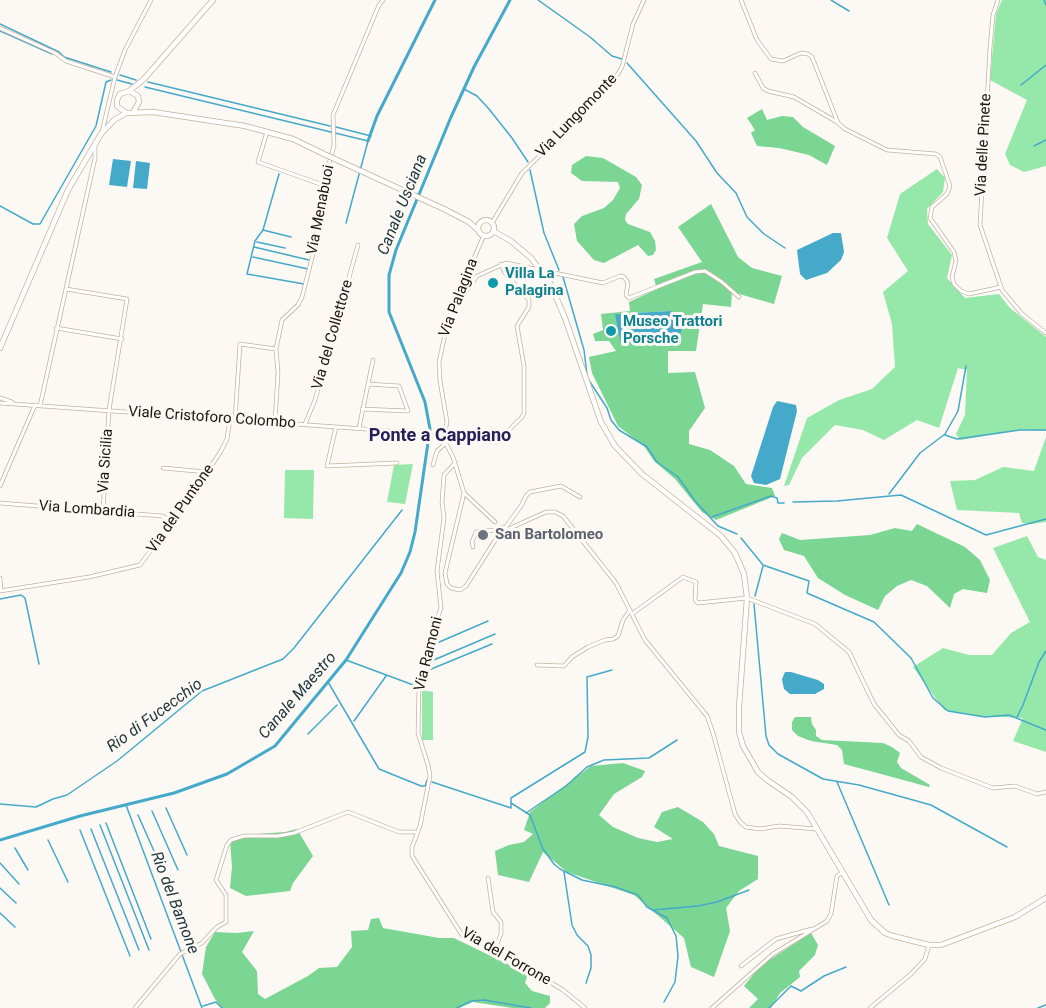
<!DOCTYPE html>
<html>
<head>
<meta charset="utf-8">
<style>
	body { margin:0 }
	canvas { display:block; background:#fcf8f4 }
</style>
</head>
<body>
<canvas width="1046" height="1008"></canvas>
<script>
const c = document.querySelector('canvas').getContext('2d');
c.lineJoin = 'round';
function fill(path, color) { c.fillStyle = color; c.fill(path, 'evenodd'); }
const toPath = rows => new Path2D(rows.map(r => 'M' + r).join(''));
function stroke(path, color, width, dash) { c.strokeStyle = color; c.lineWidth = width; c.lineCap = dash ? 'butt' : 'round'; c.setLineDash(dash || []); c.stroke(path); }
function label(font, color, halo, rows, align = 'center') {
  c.font = font + ' Roboto,sans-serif'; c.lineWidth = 6; c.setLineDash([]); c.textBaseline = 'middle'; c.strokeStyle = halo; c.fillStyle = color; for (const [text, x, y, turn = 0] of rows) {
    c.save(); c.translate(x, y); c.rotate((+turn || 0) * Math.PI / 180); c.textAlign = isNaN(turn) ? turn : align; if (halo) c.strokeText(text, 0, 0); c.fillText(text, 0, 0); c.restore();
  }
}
fill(toPath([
	[1002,0,1046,0,1046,166,1024,172,1010,165,1005,154,1027,100,990,80,996,14],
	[937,169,945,178,943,192,927,209,928,224,952,255,947,278,965,298,999,294,1010,308,1046,337,1046,431,1020,430,960,440,956,434,965,415,967,370,958,368,939,428,917,420,884,440,863,430,835,425,802,458,789,485,784,486,807,418,839,400,872,389,895,367,892,324,883,292,908,271,887,238,900,194],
	[1046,437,1046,522,1032,524,1022,523,1019,513,957,510,950,481,975,480,1003,467,1034,471],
	[413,464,405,504,387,502,394,465],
	[285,470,314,470,313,519,284,518],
	[1027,536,1038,557,1046,560,1046,752,1013,741,1023,718,976,716,944,710,913,667,943,648,969,655,992,655,1011,633,1030,622,993,548],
	[422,690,433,692,433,740,422,740]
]), '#95e8a9');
fill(toPath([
	[762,109,767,120,782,116,793,117,803,127,835,146,827,165,809,155,779,148,757,146,751,133,755,130,747,118],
	[586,156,603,158,636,177,642,185,639,199,626,214,625,220,628,224,650,232,655,241,656,250,653,255,648,256,638,245,604,263,594,260,577,241,574,224,582,216,604,208,613,200,620,188,618,182,582,181,571,173,572,165],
	[711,204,738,257,752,268,782,276,774,304,732,292,731,307,703,304,696,351,668,351,668,373,695,372,705,408,689,431,689,444,710,450,734,466,746,484,772,488,775,496,716,520,702,512,675,479,654,461,644,446,618,426,592,373,589,357,616,351,609,341,595,341,593,334,603,330,601,314,630,311,629,302,657,289,654,279,702,262,678,227],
	[670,311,681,333,655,333,615,314],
	[917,524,965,547,980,560,990,580,987,593,963,589,954,594,950,608,927,586,911,580,897,586,885,596,878,610,845,595,818,578,804,556,784,550,779,539,782,533,800,540,870,535,895,528,912,531],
	[795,717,811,717,812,724,816,730,816,736,822,740,883,743,892,747,900,753,897,762,901,768,930,785,929,787,844,764,842,750,837,745,811,741,798,736,792,730,792,722],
	[623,763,645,771,642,777,614,794,599,815,613,827,638,838,657,842,673,839,654,827,662,812,678,807,703,822,714,834,719,846,758,856,758,879,739,891,726,908,730,931,714,977,691,967,684,938,634,895,567,872,543,852,529,882,498,875,495,851,509,845,524,842,533,834,524,830,530,812,591,766],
	[297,829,313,856,293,883,290,891,246,896,230,888,232,867,230,841,242,835,285,832],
	[379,918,383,928,439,938,454,938,528,974,525,983,532,991,550,996,550,1003,545,1008,512,1008,473,1002,459,1008,222,1008,215,999,202,974,206,947,215,932,237,933,254,931,242,952,257,971,258,994,265,999,308,976,319,968,337,967,352,947,351,931,368,930,371,919],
	[811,933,818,945,815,955,799,971,800,977,780,993,771,1008,749,1008,758,999,744,986,756,971,766,962]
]), '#7bd593');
fill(toPath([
	[113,159,131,161,127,187,109,185],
	[136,161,150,163,147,189,133,188],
	[833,233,841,233,844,252,841,260,827,273,806,280,800,274,797,250],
	[670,311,682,315,681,333,656,333,654,338,621,344,615,314],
	[777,401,796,405,797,411,780,479,766,485,754,483,751,476,773,407],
	[785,672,791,672,818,680,824,684,824,689,815,694,790,694,784,689,782,679]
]), '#45aac9');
stroke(toPath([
	[538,0,590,37,612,56,622,59],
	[831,0,849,11],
	[1044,0,1046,5],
	[0,24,59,52,64,57,111,72],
	[0,31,52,54],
	[627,63,696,141,717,173,736,193,747,217,764,234,785,248],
	[120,75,136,80],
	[117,80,132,84],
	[148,82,330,126],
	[1021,85,1046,65],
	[145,87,368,141,346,223],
	[464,89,477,96,489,109,512,138,528,162],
	[336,127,371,136],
	[1034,146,1046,140],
	[530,170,544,233,559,270],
	[279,174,263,230,255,241,247,274,304,284],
	[0,206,33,224,40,224,96,126,106,82,111,80],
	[263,230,291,237],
	[257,242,285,248],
	[254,247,309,260],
	[253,257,308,269],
	[563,277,584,350,587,375],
	[588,379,607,408,611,420,619,430,647,447,657,462,678,477,695,501,718,526,737,534],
	[945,435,957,439,1020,430,1046,430],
	[889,494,920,453,945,434,958,411,966,366],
	[793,502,837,501,901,495,986,535,1046,519],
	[712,517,771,496,777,498,778,503,784,503],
	[741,538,763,565,809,581,807,593,874,622,911,658,933,698,948,711,985,717,1009,715,1046,730],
	[755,596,763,566],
	[0,599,21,595,25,598,39,664],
	[754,604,766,736,769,745,778,754,823,779,859,785,931,805,1007,847],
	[430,645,435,631],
	[430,646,488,621],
	[346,660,416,686],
	[429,662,495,634],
	[424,671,429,649],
	[424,672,492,644],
	[328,682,379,769,421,786,425,786,427,780],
	[1017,717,1023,705,1039,662,1046,651],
	[354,721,386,676],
	[308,734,337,705],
	[432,782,511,808,511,798,585,752,588,737,587,677,612,670],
	[837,782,889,905],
	[511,803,530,815,543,849,554,864,560,869,582,880,615,887,638,895,647,907,667,918,676,936,678,956,675,982,664,1002],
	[0,804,36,807,53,799,67,795,117,761,202,691,283,659,294,648,402,510],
	[126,805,202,1008],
	[166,808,187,855],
	[152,811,178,870],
	[526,813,566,786,587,767,604,760,649,758,677,740],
	[138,815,170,887],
	[106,823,151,939],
	[100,825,149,950],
	[91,829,139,950],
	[80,830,130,956],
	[48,840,68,882],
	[15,848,28,870],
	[0,863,19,884],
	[564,872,572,925,577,935,588,946,591,955,591,968,586,983],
	[0,888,16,903],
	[653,910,698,906,717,902,749,890],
	[0,913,15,927],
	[203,1006,216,1002,222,1008],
	[457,1008,471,1001,484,1000,531,1008],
	[769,1008,791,986,801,991,824,976,846,967],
	[1038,1008,1046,1005]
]), '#45aac9', 1.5);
stroke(toPath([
	[368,141,377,116,435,0],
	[0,840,80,816,174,793,227,774,275,746,346,660,401,573,410,552,415,532,430,429,425,402,389,312,389,275,396,250,451,117,474,67,510,0]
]), '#45aac9', 3);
stroke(toPath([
	[407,432,423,434]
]), '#dbd6d2', 3, [3, 1.5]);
const minor = toPath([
	[741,0,757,40,771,59,783,61,801,53,808,54,812,57,838,123,845,129,887,150,936,154,940,157,950,186,947,194,932,207,930,218,954,252,956,261,952,277,954,284,961,291,969,294,1001,287],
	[998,0,993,15,990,48,980,225,1002,290,1022,314,1046,333],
	[0,28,55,53,66,61,115,77],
	[755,73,763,88,768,91,794,97,837,122],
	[102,132,115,77,125,50,151,0],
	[267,132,258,162,323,185],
	[492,223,522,173,563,133,584,105,614,80,622,67,633,24,644,0],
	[66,289,127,299,109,410,103,511],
	[452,310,484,235],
	[449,316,477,276,506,263,603,283,620,276,624,277,628,283,626,295,629,298,695,272,705,271,722,282,739,297],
	[56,328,122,339],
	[0,398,12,402],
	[0,403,407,432],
	[40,406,95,158,95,146],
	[362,409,408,411,399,386,368,384],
	[235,420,240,344,276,349],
	[275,422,278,373,276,349,282,320,298,305,302,297,314,250,323,185,334,146,333,115,379,5,383,0],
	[305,424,315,400,358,245],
	[336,427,327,466,397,463],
	[359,428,373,360],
	[423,434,443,438,458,436,497,442,522,417,524,413,524,366,517,326,529,307,529,300,505,273,501,264],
	[444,436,447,422,440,381,439,362,449,316],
	[443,438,453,457,464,493,445,573,447,584,451,588,460,590,466,586,496,539,506,530,546,512,555,512,563,516,616,583,645,640,707,716,713,733,735,814,740,822,746,827,760,829,779,826,817,829],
	[455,463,444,475,442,502,444,518,437,571,441,608,431,636,419,686,418,733,428,765,430,776,420,826,412,847,412,856,462,935,473,941,495,949,563,990,585,1008],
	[433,465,437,451,446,443],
	[163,468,207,472],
	[0,486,35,405],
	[464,493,495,522],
	[0,503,162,516,172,521],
	[505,528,521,506,526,496,530,492,561,486,580,497],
	[473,547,472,542,476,532,497,530,502,527,505,528],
	[0,578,1,590],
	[0,591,89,577,140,565,196,489,221,451,227,439,230,419],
	[632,614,683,577,696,582,695,600,698,603,747,598,815,624,849,652,874,704,899,735,909,741,921,757,941,768,993,788,1015,786,1037,794,1046,792],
	[537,665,564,666,572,657,588,647,605,640,613,639,618,636,623,620,630,610],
	[488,878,493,912,501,922,501,934,495,949],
	[741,966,776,939,812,929],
	[135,1008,180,954,202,943,217,927,226,922,226,895,216,880,227,845,231,840,244,836,278,836,294,833,348,812,399,832,415,832],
	[712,1008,773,954,827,921,831,914,837,876,843,872],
	[870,1008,911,974,925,959,929,945]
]);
const major = toPath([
	[129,91,144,79,213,0],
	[134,111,139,102,138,96,129,91,120,94,117,100,117,106,126,113,153,112,245,126,293,139,326,155],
	[444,209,469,222,479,231],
	'478 228a8 8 0 1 1 16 0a8 8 0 1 1-16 0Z',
	[493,231,511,241,531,258,550,283,565,318,601,422,615,446,642,474,721,536,735,553,744,574,747,598,739,707,739,732,743,746,758,772,767,780,792,797,807,812,871,920,885,933,893,936,929,945,941,945,1015,917,1046,898],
	[0,348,68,190,101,134,114,120,126,113]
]);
stroke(minor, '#c5b19d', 4.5);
stroke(major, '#c5b19d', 6);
stroke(minor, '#fff', 3);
stroke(major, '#fff', 4.5);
const majorBridge = toPath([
	[326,155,444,209]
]);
stroke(majorBridge, '#c5b19d', 6, []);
stroke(majorBridge, '#fff', 4.5);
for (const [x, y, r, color] of [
	[493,283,6,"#0f9aa8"],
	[611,331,6,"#0f9aa8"],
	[483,535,6,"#6b7280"]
]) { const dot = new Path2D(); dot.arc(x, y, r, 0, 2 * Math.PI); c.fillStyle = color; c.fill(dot); stroke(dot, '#fcf8f4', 2); }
label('15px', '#1d160f', '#fcf8f4', [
	["Via Lungomonte",577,116,-46],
	["Via delle Pinete",984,145,-87],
	["Via Menabuoi",321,210,-79],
	["Via Palagina",459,298,-69],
	["Via del Collettore",333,335,-74],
	["Viale Cristoforo Colombo",212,418,4],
	["Via Sicilia",106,461,-86],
	["Via del Puntone",181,509,-55],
	["Via Lombardia",87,510,4],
	["Via Ramoni",429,654,-76],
	["Via del Forrone",506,957,30]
]);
label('bold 15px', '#0d838f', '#fcf8f4', [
	["Villa La",505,274],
	["Palagina",505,291],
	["Museo Trattori",623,322],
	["Porsche",623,339]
], 'left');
label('bold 15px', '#5b616d', '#fcf8f4', [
	["San Bartolomeo",495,535]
], 'left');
label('italic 16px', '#1f353d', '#fcf8f4', [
	["Canale Usciana",403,205,-68],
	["Canale Maestro",298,696,-49],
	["Rio di Fucecchio",155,716,-36],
	["Rio del Bamone",174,903,69]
]);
label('bold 18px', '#25205a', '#fcf8f4', [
	["Ponte a Cappiano",440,436]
]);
</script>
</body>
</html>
